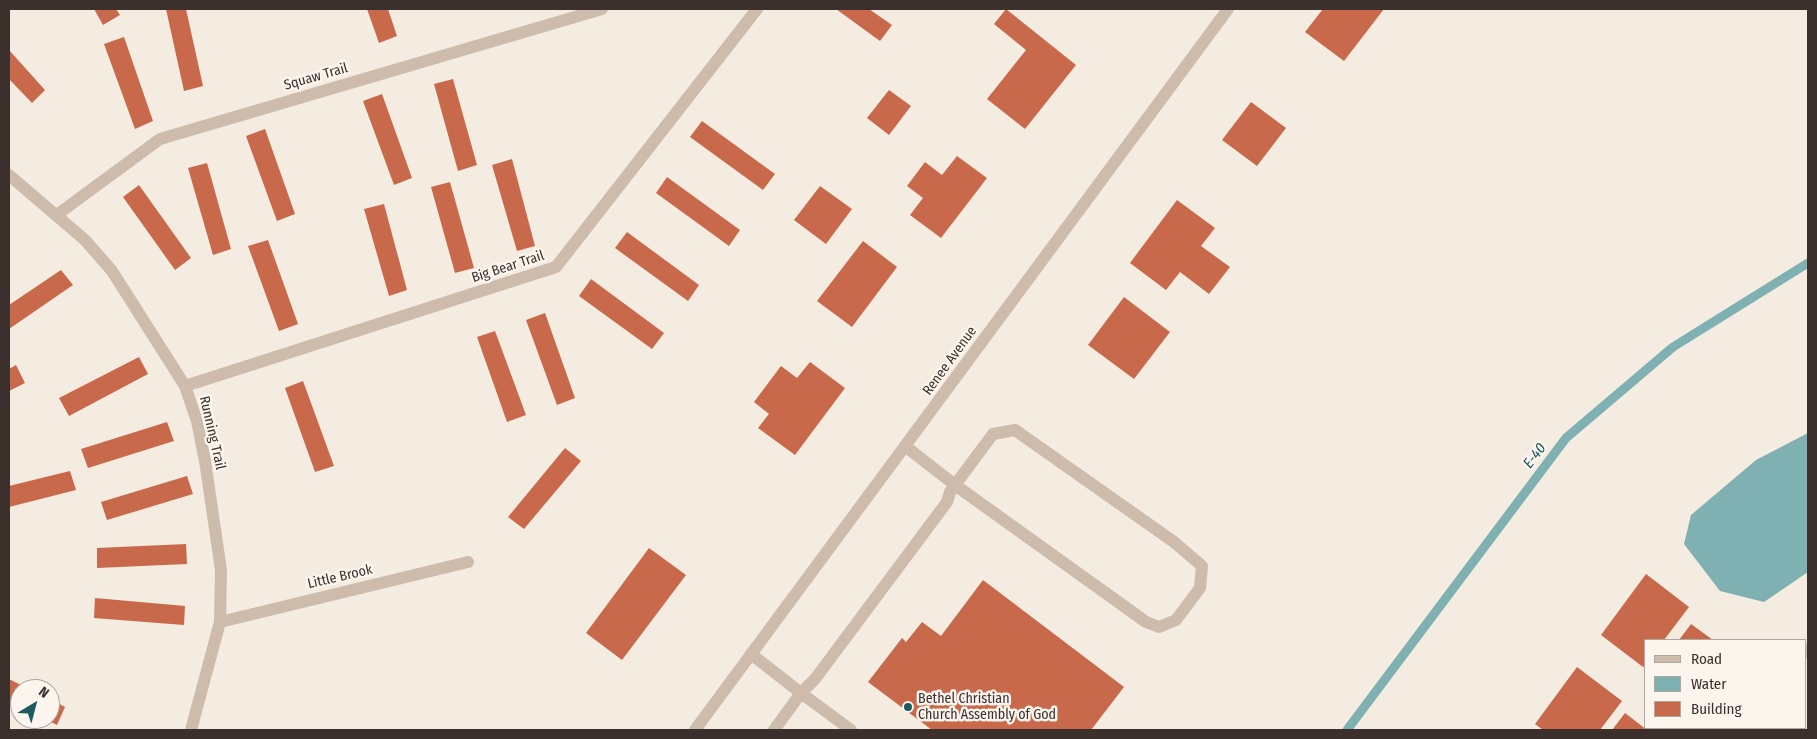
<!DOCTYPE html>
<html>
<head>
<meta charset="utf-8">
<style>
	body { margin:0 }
	#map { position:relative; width:1817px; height:739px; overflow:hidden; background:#f4ebe1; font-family:"Fira Sans Condensed",sans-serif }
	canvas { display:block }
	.frame { position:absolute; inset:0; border:10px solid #3b302b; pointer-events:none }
	.legend { position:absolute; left:1644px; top:639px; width:162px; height:90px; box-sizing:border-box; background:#fbf5ee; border:1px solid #aea6a0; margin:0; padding:6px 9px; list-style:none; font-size:15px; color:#3b302b }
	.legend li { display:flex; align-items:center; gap:10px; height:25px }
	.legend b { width:25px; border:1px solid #aea6a0 }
	.north { position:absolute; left:10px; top:679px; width:50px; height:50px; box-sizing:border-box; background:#fbf5ee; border:1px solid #aea6a0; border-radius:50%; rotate:37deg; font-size:14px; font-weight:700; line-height:20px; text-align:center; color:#3b302b }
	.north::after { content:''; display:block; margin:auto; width:18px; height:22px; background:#1f5a5e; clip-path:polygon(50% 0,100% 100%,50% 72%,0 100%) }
</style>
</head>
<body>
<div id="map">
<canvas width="1817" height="739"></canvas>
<div class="frame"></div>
<ul class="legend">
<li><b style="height:6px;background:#cdbbac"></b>Road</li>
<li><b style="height:14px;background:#7fb0b2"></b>Water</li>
<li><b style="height:14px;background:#c8694b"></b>Building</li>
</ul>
<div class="north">N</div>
</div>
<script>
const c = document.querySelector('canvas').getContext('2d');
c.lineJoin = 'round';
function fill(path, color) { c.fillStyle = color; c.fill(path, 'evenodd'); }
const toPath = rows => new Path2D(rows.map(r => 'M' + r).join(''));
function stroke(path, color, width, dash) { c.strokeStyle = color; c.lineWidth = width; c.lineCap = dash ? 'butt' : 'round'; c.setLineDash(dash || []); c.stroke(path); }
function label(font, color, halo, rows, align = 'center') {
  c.font = font + ' "Fira Sans Condensed",sans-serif'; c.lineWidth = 5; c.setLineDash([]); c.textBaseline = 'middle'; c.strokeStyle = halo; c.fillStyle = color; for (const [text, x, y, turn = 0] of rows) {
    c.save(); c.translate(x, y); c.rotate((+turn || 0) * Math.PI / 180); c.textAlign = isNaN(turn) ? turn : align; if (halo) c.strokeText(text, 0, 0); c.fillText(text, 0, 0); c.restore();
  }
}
fill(toPath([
	[1808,433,1808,572,1764,602,1720,591,1684,544,1691,515,1756,460]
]), '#7fb0b2');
stroke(toPath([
	[1347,730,1566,438,1673,347,1808,263]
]), '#7fb0b2', 9);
fill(toPath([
	[94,9,116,9,120,15,103,25],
	[166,9,186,9,203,86,184,91],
	[367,9,388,9,397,36,379,43],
	[836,9,869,9,892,25,880,41],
	[1006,9,1076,65,1025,129,987,99,1026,50,994,24],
	[1323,9,1384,9,1344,61,1305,32],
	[124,37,153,121,135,129,104,44],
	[9,50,45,90,32,103,9,79],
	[453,79,477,165,458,171,434,84],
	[889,90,911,106,889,135,867,118],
	[382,94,412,178,394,185,363,101],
	[1251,102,1286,128,1257,166,1222,140],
	[702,121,775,174,763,190,690,137],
	[265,129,295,214,277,221,246,136],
	[957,156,987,178,941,238,910,215,923,198,907,186,925,162,942,175],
	[512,159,535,246,517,251,492,165],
	[207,163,231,249,213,255,188,168],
	[667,177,740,230,729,246,656,193],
	[450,182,474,268,455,273,431,187],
	[139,185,191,258,175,270,123,197],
	[820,186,852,209,826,244,794,220],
	[1177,200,1215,228,1201,246,1230,267,1209,294,1180,272,1166,290,1130,263],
	[384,204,407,290,389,296,364,209],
	[627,232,699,285,688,301,615,248],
	[268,240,298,324,279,331,248,246],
	[863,241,897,267,852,327,817,301],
	[61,270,73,285,9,329,9,305],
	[591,279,664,333,652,349,579,296],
	[1124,297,1170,332,1134,379,1088,345],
	[545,313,575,398,557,405,526,320],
	[495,331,526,415,507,422,477,337],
	[139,357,148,374,69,416,59,398],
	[810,362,845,388,795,455,758,428,769,414,754,402,781,366,797,378],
	[16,365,25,383,9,391,9,369],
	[303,381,334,466,315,472,285,388],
	[167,422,174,441,88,468,81,449],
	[565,448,581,461,524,529,508,517],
	[70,471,76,490,9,507,9,486],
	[187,476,193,494,107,520,101,502],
	[186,544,187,564,97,568,97,548],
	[649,548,686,575,622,660,586,633],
	[1646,574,1689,607,1664,640,1646,640,1646,664,1643,667,1601,635],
	[983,580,1124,687,1091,730,932,730,868,682,902,638,906,642,922,622,941,636],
	[95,598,185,606,184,625,94,618],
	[1691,624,1713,640,1679,640],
	[1577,667,1622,701,1600,730,1543,730,1535,724],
	[9,679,29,689,20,689,20,707,9,701],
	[50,699,65,707,57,725,45,719,50,719],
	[1625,713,1647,730,1612,730]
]), '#c8694b');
stroke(toPath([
	[1015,430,1174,542,1202,566,1200,588,1176,620,1159,627,1146,622,955,485,993,434,1015,430],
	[751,654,801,693,815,679,947,502,950,492,955,485,905,446],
	[774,730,801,693,851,730]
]), '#cdbbac', 12);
stroke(toPath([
	[9,175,85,240,112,271,185,386,197,421,205,461,221,570,220,622,191,730],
	[58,214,160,139,602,9],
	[185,386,556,267,757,9],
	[220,622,468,562],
	[1806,652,1808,650],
	[1747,728,1749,730],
	[695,730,1228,9],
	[1728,730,1730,728]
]), '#cdbbac', 12);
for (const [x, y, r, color] of [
	[908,707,5,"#1f5a5e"]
]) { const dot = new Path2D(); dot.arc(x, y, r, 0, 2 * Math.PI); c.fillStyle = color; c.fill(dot); stroke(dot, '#fbf5ee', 2); }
label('14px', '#3b302b', '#fbf5ee', [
	["Squaw Trail",316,77,-16],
	["Big Bear Trail",508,267,-18],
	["Renee Avenue",950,361,-54],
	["Running Trail",212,433,77],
	["Little Brook",340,577,-13]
]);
label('14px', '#3b302b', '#fbf5ee', [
	["Bethel Christian",918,699],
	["Church Assembly of God",918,715]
], 'left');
label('italic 15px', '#1f5a5e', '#fbf5ee', [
	["E-40",1535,456,-53]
]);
</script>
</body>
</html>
